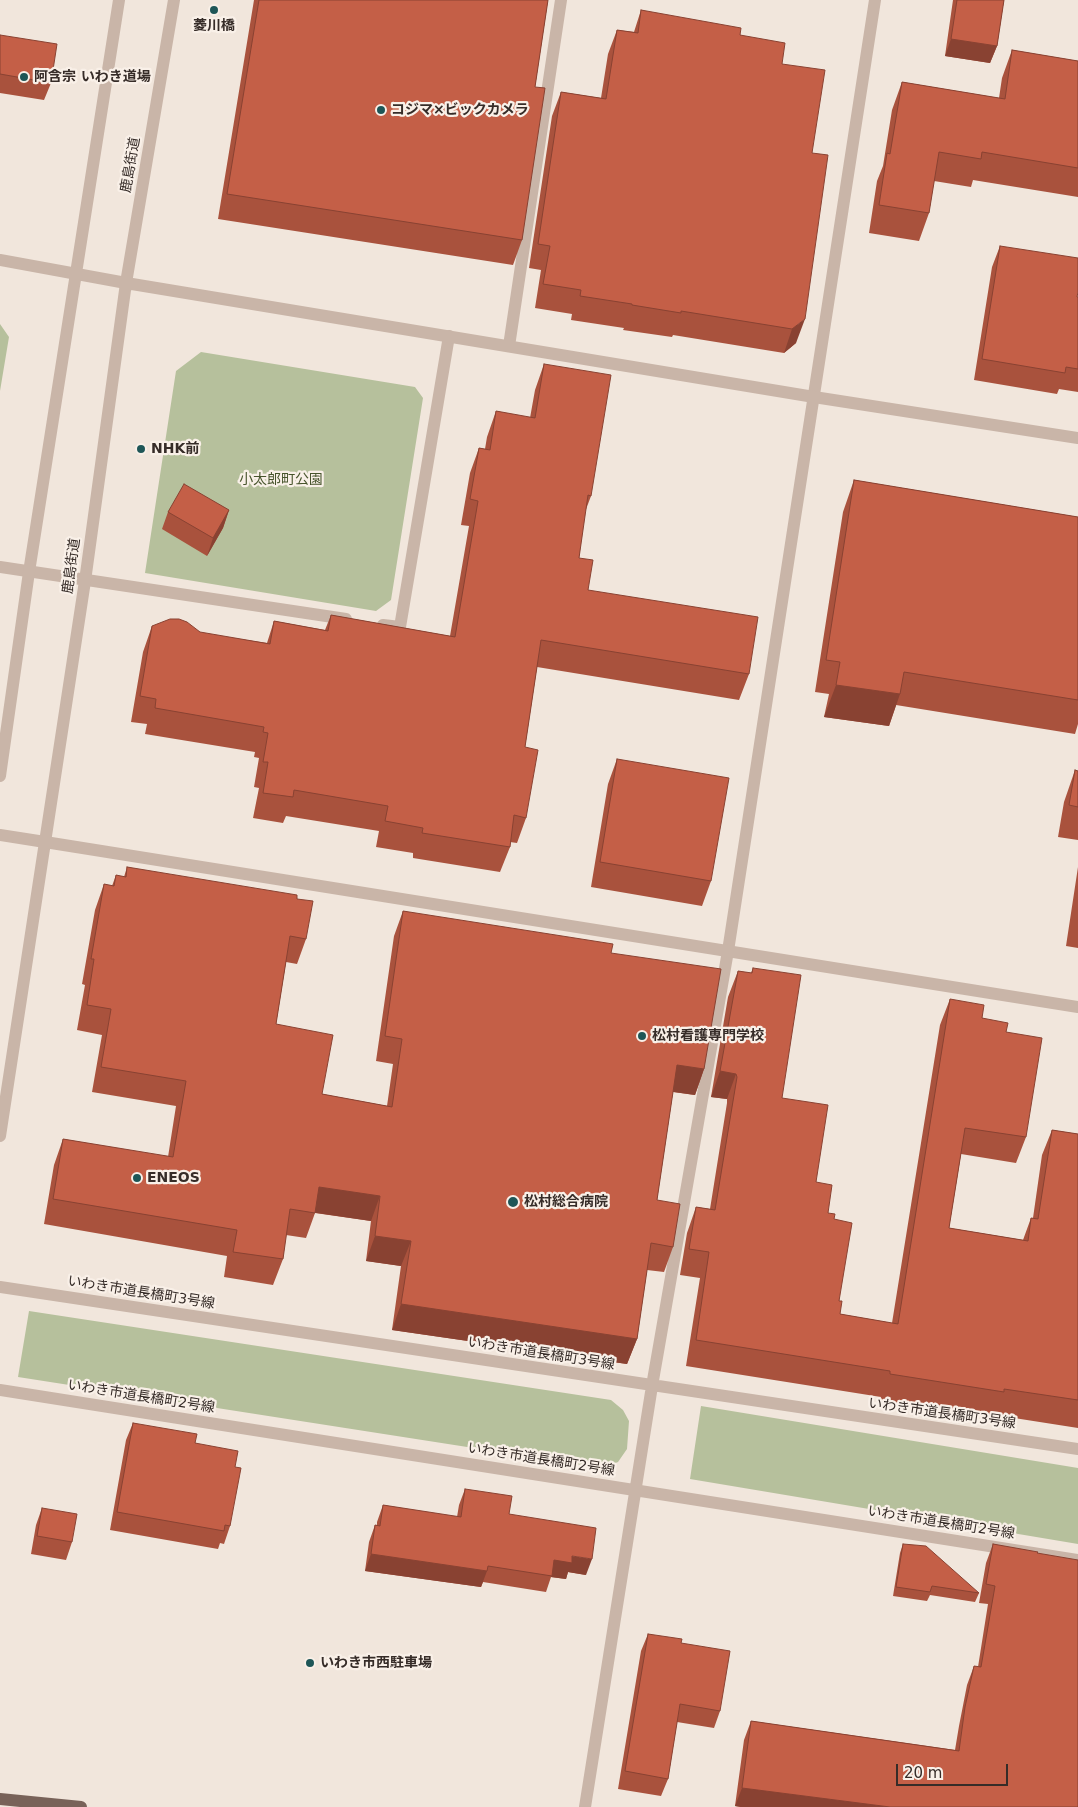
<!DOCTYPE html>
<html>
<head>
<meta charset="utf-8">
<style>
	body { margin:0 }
	#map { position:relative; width:1078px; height:1807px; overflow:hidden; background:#f1e6dc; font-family:"DejaVu Sans",sans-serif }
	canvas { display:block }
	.scale { position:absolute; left:896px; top:1764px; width:112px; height:22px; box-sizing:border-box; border:2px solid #362c28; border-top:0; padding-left:6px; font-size:15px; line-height:18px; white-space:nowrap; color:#362c28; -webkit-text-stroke:4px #f9f0e8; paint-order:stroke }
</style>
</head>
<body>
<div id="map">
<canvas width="1078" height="1807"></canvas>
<div class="scale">20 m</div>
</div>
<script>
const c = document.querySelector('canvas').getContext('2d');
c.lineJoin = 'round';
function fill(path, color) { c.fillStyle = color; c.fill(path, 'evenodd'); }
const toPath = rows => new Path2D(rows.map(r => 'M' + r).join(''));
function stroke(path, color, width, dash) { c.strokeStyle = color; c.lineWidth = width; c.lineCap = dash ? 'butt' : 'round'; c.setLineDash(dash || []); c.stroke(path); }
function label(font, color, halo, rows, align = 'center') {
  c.font = font + ' "DejaVu Sans","Noto Sans JP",sans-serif'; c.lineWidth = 4.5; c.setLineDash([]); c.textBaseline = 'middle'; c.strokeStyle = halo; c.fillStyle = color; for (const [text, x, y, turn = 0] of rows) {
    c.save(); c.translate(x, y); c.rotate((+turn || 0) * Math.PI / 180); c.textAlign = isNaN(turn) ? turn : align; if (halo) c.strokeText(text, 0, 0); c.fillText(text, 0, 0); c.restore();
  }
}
fill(toPath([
	[0,324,9,337,0,391],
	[201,352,415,387,423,398,391,600,376,611,145,573,176,371],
	[29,1311,611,1400,623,1410,629,1421,627,1449,618,1462,602,1468,18,1377],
	[701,1406,1078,1468,1078,1544,690,1479]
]), '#b6c09c');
stroke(toPath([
	[509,346,561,0],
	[0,567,346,619],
	[383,625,400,627,449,336],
	[0,835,45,842],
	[0,1287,1078,1449],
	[0,1390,1078,1560],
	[585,1807,652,1386,728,951,875,0]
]), '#c9b5a8', 12);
stroke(toPath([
	[0,260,126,283,814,397,1078,438],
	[0,776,29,572,119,0],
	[45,842,1078,1007],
	[0,1136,85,581,126,283,174,0]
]), '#c9b5a8', 12);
stroke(toPath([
	[0,1799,81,1807]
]), '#786259', 12);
fill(toPath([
	[254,0,548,0,535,87,522,240,513,265,218,219],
	[953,0,1004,0,997,46,990,63,945,56],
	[641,10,740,35,782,64,812,153,796,343,784,353,673,335,672,337,623,330,624,328,571,320,572,314,535,308,541,270,529,268,552,116,561,92,601,98,608,54,617,30,634,32],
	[0,35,51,83,44,100,0,93],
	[1012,50,1078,61,1078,197,973,180,971,187,934,181,929,213,919,241,869,233,877,181,883,166,892,110,902,82,999,98,1002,78],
	[1000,246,1078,297,1078,392,1059,389,1057,394,974,380,992,267],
	[544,364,591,496,585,512,579,558,588,590,749,674,739,700,537,667,525,747,526,818,517,843,510,842,510,847,500,872,413,858,413,853,376,847,379,831,286,816,283,823,253,818,259,788,254,787,259,758,254,757,255,752,145,734,147,724,131,722,143,652,152,626,267,643,274,621,325,630,331,615,450,636,469,526,461,525,470,473,479,448,485,449,487,437,496,411,530,418,535,390],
	[854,480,1078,517,1078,724,1075,734,896,705,889,726,824,717,829,694,815,692,843,512],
	[229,510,223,528,207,556,162,529,168,512],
	[617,759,711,881,702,906,591,887,608,784],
	[1075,770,1078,771,1078,840,1058,837,1064,802],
	[127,867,297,899,306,939,297,964,286,962,276,1024,322,1094,387,1106,393,1064,376,1061,394,936,403,911,611,953,704,1069,695,1095,673,1092,657,1200,673,1247,664,1272,647,1270,637,1339,627,1364,392,1330,401,1266,366,1261,371,1221,315,1213,306,1238,286,1235,283,1259,273,1285,224,1277,227,1256,44,1224,54,1165,63,1139,168,1157,176,1106,92,1092,102,1035,77,1030,85,985,82,984,95,910,104,884,112,886,116,875,124,877],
	[1078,867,1078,948,1066,946],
	[753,968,782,1098,828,1213,834,1219,840,1314,892,1323,940,1025,950,999,1006,1032,1026,1137,1016,1163,961,1154,949,1228,1023,1240,1031,1218,1033,1218,1042,1155,1052,1130,1078,1134,1078,1428,995,1415,994,1418,880,1400,881,1397,686,1366,700,1278,680,1275,687,1233,696,1207,710,1209,727,1103,727,1099,711,1097,728,997,738,971,751,973],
	[133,1423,195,1443,235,1467,230,1526,224,1544,220,1543,218,1549,110,1530,126,1440],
	[465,1489,509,1514,586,1575,568,1572,566,1579,551,1577,546,1592,483,1582,481,1587,365,1571,369,1542,375,1525,377,1525,377,1522,383,1505,457,1517,459,1505],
	[42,1508,72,1542,66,1560,31,1554,36,1525],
	[903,1544,979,1593,975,1602,930,1595,927,1601,893,1596,900,1553],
	[993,1544,1037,1553,1078,1807,741,1807,735,1806,744,1740,751,1721,955,1750,959,1726,967,1685,974,1666,978,1667,988,1604,979,1603,986,1563],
	[648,1634,681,1643,720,1711,714,1728,677,1722,668,1779,661,1796,618,1789,641,1651]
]), '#a9523d');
fill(toPath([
	[951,39,997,46,990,63,945,56],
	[805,319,796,343,784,353,792,329],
	[229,510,223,528,207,556,213,538],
	[836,685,900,694,889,726,824,717],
	[677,1065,704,1069,695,1095,667,1091],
	[720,1071,736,1074,727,1099,711,1097],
	[319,1187,380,1196,371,1221,310,1212],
	[375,1236,411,1241,401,1266,366,1261],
	[401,1304,637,1339,627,1364,392,1330],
	[371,1554,487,1571,481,1587,365,1571],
	[572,1556,592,1559,586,1575,568,1572,566,1579,551,1577,554,1560],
	[742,1788,890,1807,741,1807,735,1806]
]), '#894232');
const building = toPath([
	[259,0,548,0,535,87,545,88,522,240,227,194,259,0],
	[957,0,1004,0,997,46,951,39,957,0],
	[641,10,741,28,740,35,785,43,782,64,825,70,812,153,828,155,805,319,792,329,681,311,681,313,632,305,632,304,580,296,581,290,543,284,550,246,538,244,561,92,606,99,617,30,638,33,641,10],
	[0,35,57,44,51,83,0,74,0,35],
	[1012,50,1078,61,1078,168,982,152,981,159,939,152,929,213,879,205,887,153,890,154,902,82,1005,99,1012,50],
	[1000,246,1078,258,1078,292,1077,297,1078,297,1078,369,1066,367,1065,373,982,359,1000,246],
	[544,364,611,375,591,496,588,495,579,558,593,560,588,590,758,617,749,674,541,640,525,747,538,750,526,818,514,815,510,847,422,833,423,828,385,821,388,806,294,790,293,797,263,793,268,762,263,762,268,733,263,732,264,727,155,708,156,699,140,696,152,626,170,619,179,619,187,622,200,632,270,644,274,621,328,631,331,615,455,637,478,501,470,499,479,448,490,450,496,411,535,418,544,364],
	[854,480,1078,517,1078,700,904,672,900,694,836,685,840,662,826,660,854,480],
	[184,484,229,510,213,538,168,512,184,484],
	[617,759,729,778,711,881,600,862,617,759],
	[1075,770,1078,771,1078,807,1069,805,1075,770],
	[127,867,297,895,297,899,313,901,306,939,290,936,276,1024,333,1035,322,1094,392,1107,402,1039,385,1036,403,911,613,944,611,953,721,969,704,1069,677,1065,657,1200,680,1204,673,1247,651,1243,637,1339,401,1304,411,1241,375,1236,380,1196,319,1187,315,1213,290,1209,283,1259,233,1252,237,1230,53,1199,63,1139,173,1157,186,1081,101,1067,111,1009,87,1005,94,959,91,959,104,884,114,886,116,875,126,877,127,867],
	[753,968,801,975,782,1098,828,1105,816,1182,832,1185,828,1213,835,1214,834,1219,852,1223,839,1301,842,1301,840,1314,898,1324,950,999,984,1005,982,1018,1008,1023,1006,1032,1042,1038,1026,1137,965,1128,949,1228,1028,1241,1031,1218,1038,1219,1052,1130,1078,1134,1078,1400,1004,1389,1004,1392,890,1374,890,1371,696,1340,709,1252,689,1249,696,1207,715,1210,737,1077,736,1074,720,1071,738,971,752,973,753,968],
	[133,1423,197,1434,195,1443,238,1451,235,1467,241,1468,230,1526,225,1525,224,1531,117,1512,133,1423],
	[465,1489,512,1496,509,1514,596,1528,592,1559,572,1556,572,1563,554,1560,552,1576,488,1566,487,1571,371,1554,375,1525,380,1526,383,1505,461,1517,465,1489],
	[42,1508,77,1514,72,1542,37,1536,42,1508],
	[903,1544,926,1546,979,1593,932,1586,930,1592,896,1587,903,1544],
	[993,1544,1038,1552,1037,1553,1078,1560,1078,1807,890,1807,742,1788,751,1721,959,1751,965,1707,974,1666,981,1667,995,1586,986,1584,993,1544],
	[648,1634,682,1639,681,1643,730,1651,720,1711,680,1704,668,1779,625,1771,648,1634]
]);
fill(building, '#c45f47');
stroke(building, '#894232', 1);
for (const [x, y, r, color] of [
	[214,10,5,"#1e5657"],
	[24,77,5,"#1e5657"],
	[381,110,5,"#1e5657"],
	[141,449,5,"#1e5657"],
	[642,1036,5,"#1e5657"],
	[137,1178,5,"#1e5657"],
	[513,1202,6,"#1e5657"],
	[310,1663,5,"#1e5657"]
]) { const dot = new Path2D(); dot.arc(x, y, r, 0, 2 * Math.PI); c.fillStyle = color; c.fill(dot); stroke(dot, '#f9f0e8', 2); }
label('bold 14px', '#362c28', '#f9f0e8', [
	["菱川橋",214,26,"center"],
	["阿含宗 いわき道場",34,77],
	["コジマ×ビックカメラ",391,110],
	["NHK前",151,449],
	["松村看護専門学校",652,1036],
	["ENEOS",147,1178],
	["松村総合病院",524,1202],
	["いわき市西駐車場",320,1663]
], 'left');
label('14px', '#362c28', '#f9f0e8', [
	["鹿島街道",131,165,-80],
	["鹿島街道",72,566,-82],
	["いわき市道長橋町3号線",141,1293,9],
	["いわき市道長橋町3号線",541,1354,9],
	["いわき市道長橋町2号線",141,1397,9],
	["いわき市道長橋町3号線",942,1414,8],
	["いわき市道長橋町2号線",541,1460,9],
	["いわき市道長橋町2号線",941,1523,9]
]);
label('14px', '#47542c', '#f9f0e8', [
	["小太郎町公園",281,480]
]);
</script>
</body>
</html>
